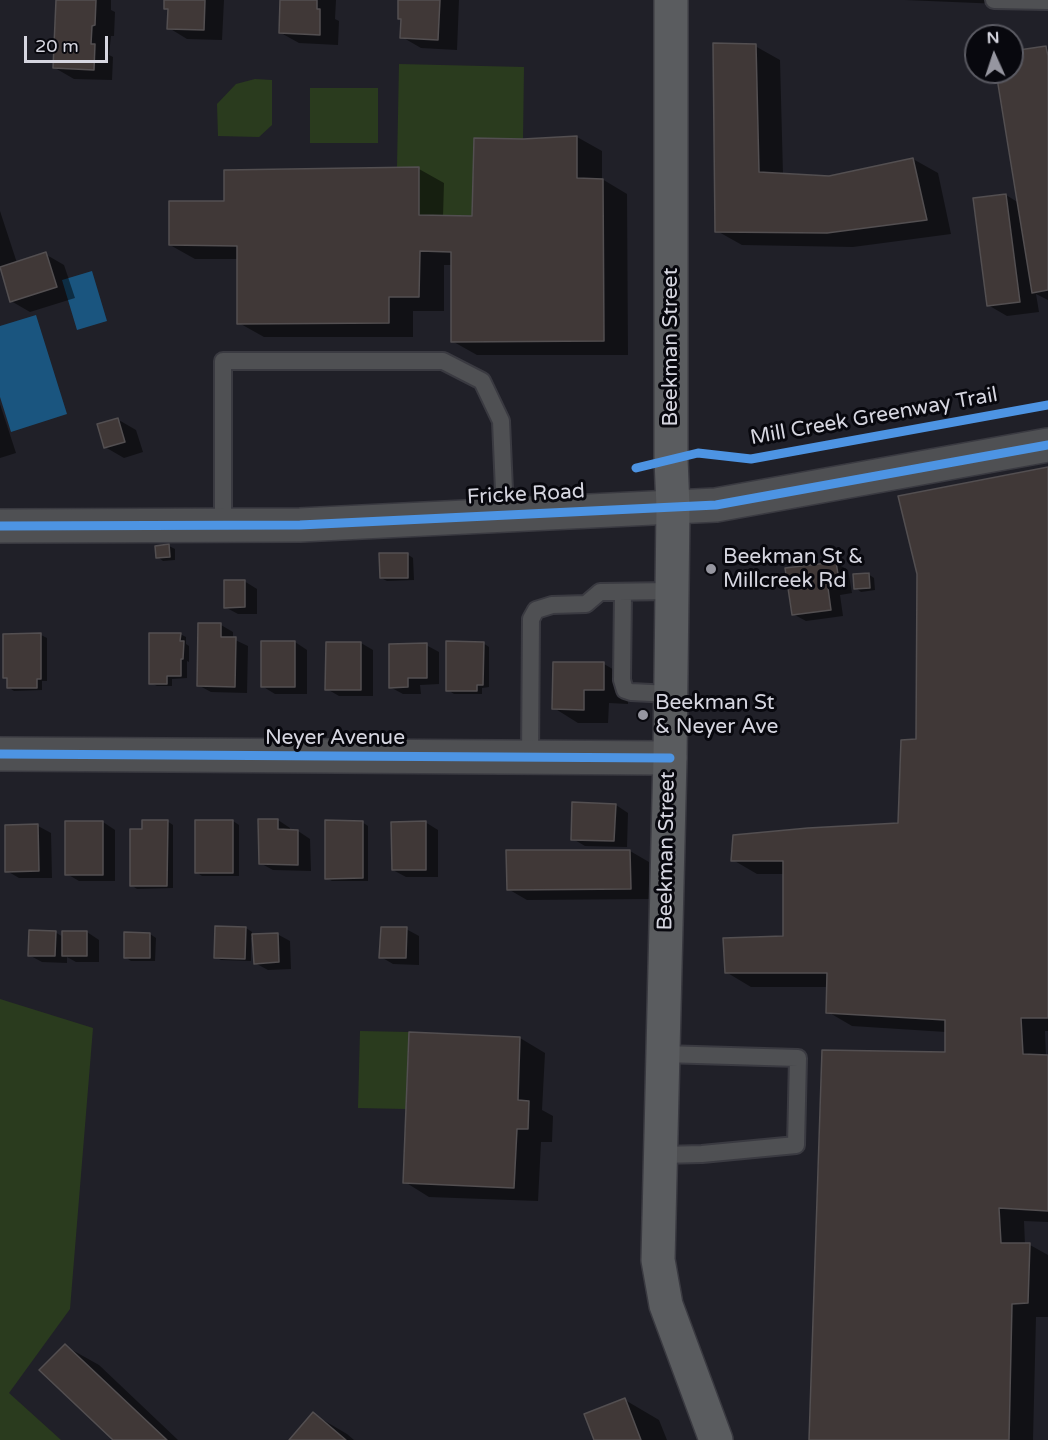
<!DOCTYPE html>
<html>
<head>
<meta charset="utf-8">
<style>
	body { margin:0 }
	#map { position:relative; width:1048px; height:1440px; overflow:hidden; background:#202028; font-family:"Varela Round",sans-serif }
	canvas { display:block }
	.north { position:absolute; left:964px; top:24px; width:60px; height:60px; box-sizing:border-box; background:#08080e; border:2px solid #5a5a62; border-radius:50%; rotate:357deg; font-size:16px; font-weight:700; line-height:24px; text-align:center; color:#d6d6e0 }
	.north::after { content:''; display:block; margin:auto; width:21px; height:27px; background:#9696a0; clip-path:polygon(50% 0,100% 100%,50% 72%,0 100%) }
	.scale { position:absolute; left:24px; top:36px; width:84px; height:27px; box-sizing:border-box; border:3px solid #d6d6e0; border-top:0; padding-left:8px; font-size:18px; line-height:21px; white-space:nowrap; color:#d6d6e0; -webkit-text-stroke:4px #08080e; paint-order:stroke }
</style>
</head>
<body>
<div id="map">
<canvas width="1048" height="1440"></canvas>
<div class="north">N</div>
<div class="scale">20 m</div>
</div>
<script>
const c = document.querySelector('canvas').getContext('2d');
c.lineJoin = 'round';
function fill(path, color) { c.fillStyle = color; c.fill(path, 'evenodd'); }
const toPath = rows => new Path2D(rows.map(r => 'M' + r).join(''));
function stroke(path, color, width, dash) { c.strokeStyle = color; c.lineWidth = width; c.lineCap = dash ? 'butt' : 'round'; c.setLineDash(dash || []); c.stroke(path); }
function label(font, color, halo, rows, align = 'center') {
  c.font = font + ' "Varela Round",sans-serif'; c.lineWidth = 6; c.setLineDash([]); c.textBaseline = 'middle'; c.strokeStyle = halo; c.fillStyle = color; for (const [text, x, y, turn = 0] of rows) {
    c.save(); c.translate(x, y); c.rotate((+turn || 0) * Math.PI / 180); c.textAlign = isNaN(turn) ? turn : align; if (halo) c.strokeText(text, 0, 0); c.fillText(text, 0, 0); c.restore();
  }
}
fill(toPath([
	[399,64,524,67,523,139,474,139,472,216,419,215,419,168,397,167],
	[255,79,272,80,272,125,259,137,218,136,217,104,236,84],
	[310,88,378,88,378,143,310,143],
	[0,999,93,1028,70,1309,9,1393,61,1440,0,1440],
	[360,1031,409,1032,406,1109,358,1108]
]), '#2a3b1e');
fill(toPath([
	[92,271,107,321,77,330,62,280],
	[36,315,67,414,11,432,0,397,0,326]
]), '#1a557f');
fill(toPath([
	[58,0,111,0,111,10,115,12,114,36,111,36,109,55,113,57,112,80,74,79,55,68],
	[166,0,224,0,222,40,187,39,169,28,170,10,165,8],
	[282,0,336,0,335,19,339,21,338,45,299,43,281,33],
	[400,0,459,0,457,50,421,48,402,37,402,20,399,18],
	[905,0,1048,0,1048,6],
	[755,46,780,60,783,175,829,177,913,159,938,173,951,234,853,247,742,245,717,231],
	[1046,47,1048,48,1048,300,1036,294,1039,312,1007,316,988,305,1006,195,1019,203,998,72,1012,72,1012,53],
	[577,137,602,151,602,179,627,194,628,355,477,355,452,341,452,265,444,265,444,311,413,311,413,337,264,337,239,323,239,259,195,259,170,245,225,202,225,171,419,169,444,183,443,217,473,218,523,141],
	[0,211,17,263,45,254,64,265,75,298,30,312,11,301,1,269,0,270],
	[0,404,16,453,0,458],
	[117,419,136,430,143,452,124,458,105,447],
	[1048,468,1048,1031,1045,1031,1046,1057,1048,1057,1048,1222,1024,1221,1025,1245,1030,1245,1048,1255,1048,1317,1036,1317,1033,1440,811,1440,946,1054,946,1032,852,1026,828,1012,828,987,751,987,726,972,785,938,785,874,757,874,733,860,899,824,917,740],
	[169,546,175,549,175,560,163,561,158,557],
	[407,554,413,558,414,580,387,581,381,578],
	[836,563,848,570,852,593,840,595,843,616,806,621,793,614],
	[868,574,874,578,875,590,861,592,856,588],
	[244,581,257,589,257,614,238,614,225,607],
	[221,625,233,632,233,639,248,646,247,693,211,692,198,685],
	[180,634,186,637,186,644,189,646,189,662,187,661,187,678,172,679,172,686,157,686,151,683],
	[5,635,41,635,47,638,47,681,42,681,42,690,14,691,8,687,8,679,5,677],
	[295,642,307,650,307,694,275,694,262,686],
	[361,643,373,650,373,696,339,696,327,689],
	[483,643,489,647,489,687,482,688,482,694,454,694,448,690],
	[426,645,439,652,439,684,420,685,421,694,403,694,390,687],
	[604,664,628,678,628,704,609,703,608,723,578,723,554,708],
	[616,805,628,813,627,847,585,846,573,839],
	[278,820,290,828,290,831,298,831,310,839,311,871,273,870,260,863],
	[167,821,173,825,173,888,137,889,131,885,143,830],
	[233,821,239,825,239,876,202,876,196,872],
	[103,822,115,830,115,881,79,881,67,874],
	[362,822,368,826,368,881,332,881,327,878],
	[425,822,438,830,438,877,406,877,393,870],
	[38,826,51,833,52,878,19,878,7,871],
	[630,851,649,862,649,899,527,900,508,889],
	[246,928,252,932,252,935,277,934,290,941,291,969,268,970,255,963,254,938,251,938,251,961,221,960,215,957],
	[406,929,419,936,419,965,393,964,381,957],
	[55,932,63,937,87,932,99,940,99,962,76,962,67,957,67,963,42,962,29,955],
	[150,934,156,938,155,961,131,961,125,957],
	[520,1038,545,1053,542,1110,553,1116,552,1142,541,1142,538,1201,429,1197,405,1182],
	[65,1346,99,1365,178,1440,115,1440],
	[625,1400,659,1420,667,1440,595,1440],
	[313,1414,347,1434,354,1440,291,1440]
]), '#0007');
const building = toPath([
	[56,0,96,0,95,25,92,26,91,44,95,44,94,70,53,68,56,0],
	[164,0,205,0,204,30,167,29,168,9,164,9,164,0],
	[280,0,317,0,317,9,320,9,320,35,279,33,280,0],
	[398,0,440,0,438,40,400,38,401,19,398,19,398,0],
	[713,43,756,44,759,172,829,176,913,158,927,220,827,233,715,232,713,43],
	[1046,46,1048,56,1048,290,1032,293,996,72,1012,72,1012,51,1046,46],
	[577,136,577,178,603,179,604,341,451,342,451,252,420,251,419,297,389,297,389,323,237,324,237,246,169,245,169,201,224,201,224,170,419,167,419,215,472,216,474,138,523,139,577,136],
	[1006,194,1020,302,987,306,973,198,1006,194],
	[46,252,57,287,10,302,0,267,46,252],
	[118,418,125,442,104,448,97,424,118,418],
	[1048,467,1048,1018,1021,1018,1023,1054,1048,1055,1048,1211,999,1208,1001,1243,1030,1243,1028,1303,1012,1304,1009,1440,809,1440,822,1050,945,1052,945,1020,826,1013,827,973,725,973,723,938,783,936,783,861,731,861,733,835,808,828,898,823,901,740,916,739,917,574,898,496,1048,467],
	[169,544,170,557,156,558,155,546,169,544],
	[379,553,408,553,408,578,380,578,379,553],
	[836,562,840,586,828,588,831,610,792,615,785,568,836,562],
	[869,573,870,588,854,589,853,574,869,573],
	[224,580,245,580,245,607,224,608,224,580],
	[198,623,221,623,221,637,236,637,235,687,197,686,198,623],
	[41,633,41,679,37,679,37,688,7,688,7,678,3,678,3,634,41,633],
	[149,633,181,633,180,641,184,641,183,659,181,659,181,676,167,676,167,684,149,684,149,633],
	[261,641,295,641,295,687,261,687,261,641],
	[446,641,484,642,483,685,477,685,477,691,446,691,446,641],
	[326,642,361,642,361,690,325,690,326,642],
	[427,643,427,678,408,678,408,687,389,688,389,644,427,643],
	[553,662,604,662,604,690,584,690,584,710,552,709,553,662],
	[572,802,616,804,614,841,571,840,572,802],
	[258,819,278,819,278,829,298,830,298,865,259,864,258,819],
	[142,820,168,820,167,886,130,886,130,829,142,829,142,820],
	[195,820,233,820,233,873,195,873,195,820],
	[325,820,363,821,363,878,325,879,325,820],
	[65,821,103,821,103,875,65,875,65,821],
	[426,821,426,870,392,870,391,822,426,821],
	[38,824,39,871,5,872,5,825,38,824],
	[506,850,630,850,631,889,507,890,506,850],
	[215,926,246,927,245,959,214,958,215,926],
	[381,927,407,927,406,958,379,958,381,927],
	[29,930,56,931,55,956,28,956,29,930],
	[62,931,87,931,87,956,62,956,62,931],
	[124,932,150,933,150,958,124,958,124,932],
	[278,933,279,962,254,964,252,934,278,933],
	[409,1032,520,1037,518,1100,529,1101,528,1129,517,1129,514,1188,403,1183,409,1032],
	[65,1344,167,1440,113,1440,39,1370,65,1344],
	[625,1398,641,1440,594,1440,584,1414,625,1398],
	[313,1412,346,1440,289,1440,313,1412]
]);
fill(building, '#403837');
stroke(building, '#534f51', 1.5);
const service = toPath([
	[994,0,1048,1],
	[223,525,223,361,443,361,482,381,501,421,505,514],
	[623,592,622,680,625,690,631,692,671,694],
	[530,758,531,619,536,610,552,605,586,604,600,592,672,591],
	[661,1155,702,1154,796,1145,798,1058,663,1054]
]);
const minor = toPath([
	[0,526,300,525,673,507],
	[0,754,670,758]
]);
const tertiary = toPath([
	[673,507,716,505,1048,445]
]);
const secondary = toPath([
	[671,0,671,459,673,507,670,758,658,1260,666,1305,716,1440]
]);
stroke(service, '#3a3a41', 20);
stroke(minor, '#3a3a41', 36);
stroke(tertiary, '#3a3a41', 36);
stroke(secondary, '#3a3a41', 36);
stroke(service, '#4f5053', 16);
stroke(minor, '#4f5053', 33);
stroke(tertiary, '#4f5053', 33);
stroke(secondary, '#5a5c5f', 33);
stroke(toPath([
	[636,468,698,453,751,459,1048,405],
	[0,526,300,525,716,505,1048,445],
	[0,754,670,758]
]), '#4d94e3', 9);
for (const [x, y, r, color] of [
	[711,569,6,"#9696a0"],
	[643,715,6,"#9696a0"]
]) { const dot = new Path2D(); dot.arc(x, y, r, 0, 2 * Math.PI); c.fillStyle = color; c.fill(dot); stroke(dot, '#08080e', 2); }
label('21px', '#d6d6e0', '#08080e', [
	["Beekman Street",671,347,-90],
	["Mill Creek Greenway Trail",874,417,-10],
	["Fricke Road",526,495,-3],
	["Neyer Avenue",335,738],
	["Beekman Street",667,851,-89]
]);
label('21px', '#d6d6e0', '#08080e', [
	["Beekman St &",723,557],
	["Millcreek Rd",723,581],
	["Beekman St",655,703],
	["& Neyer Ave",655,727]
], 'left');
</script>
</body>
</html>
